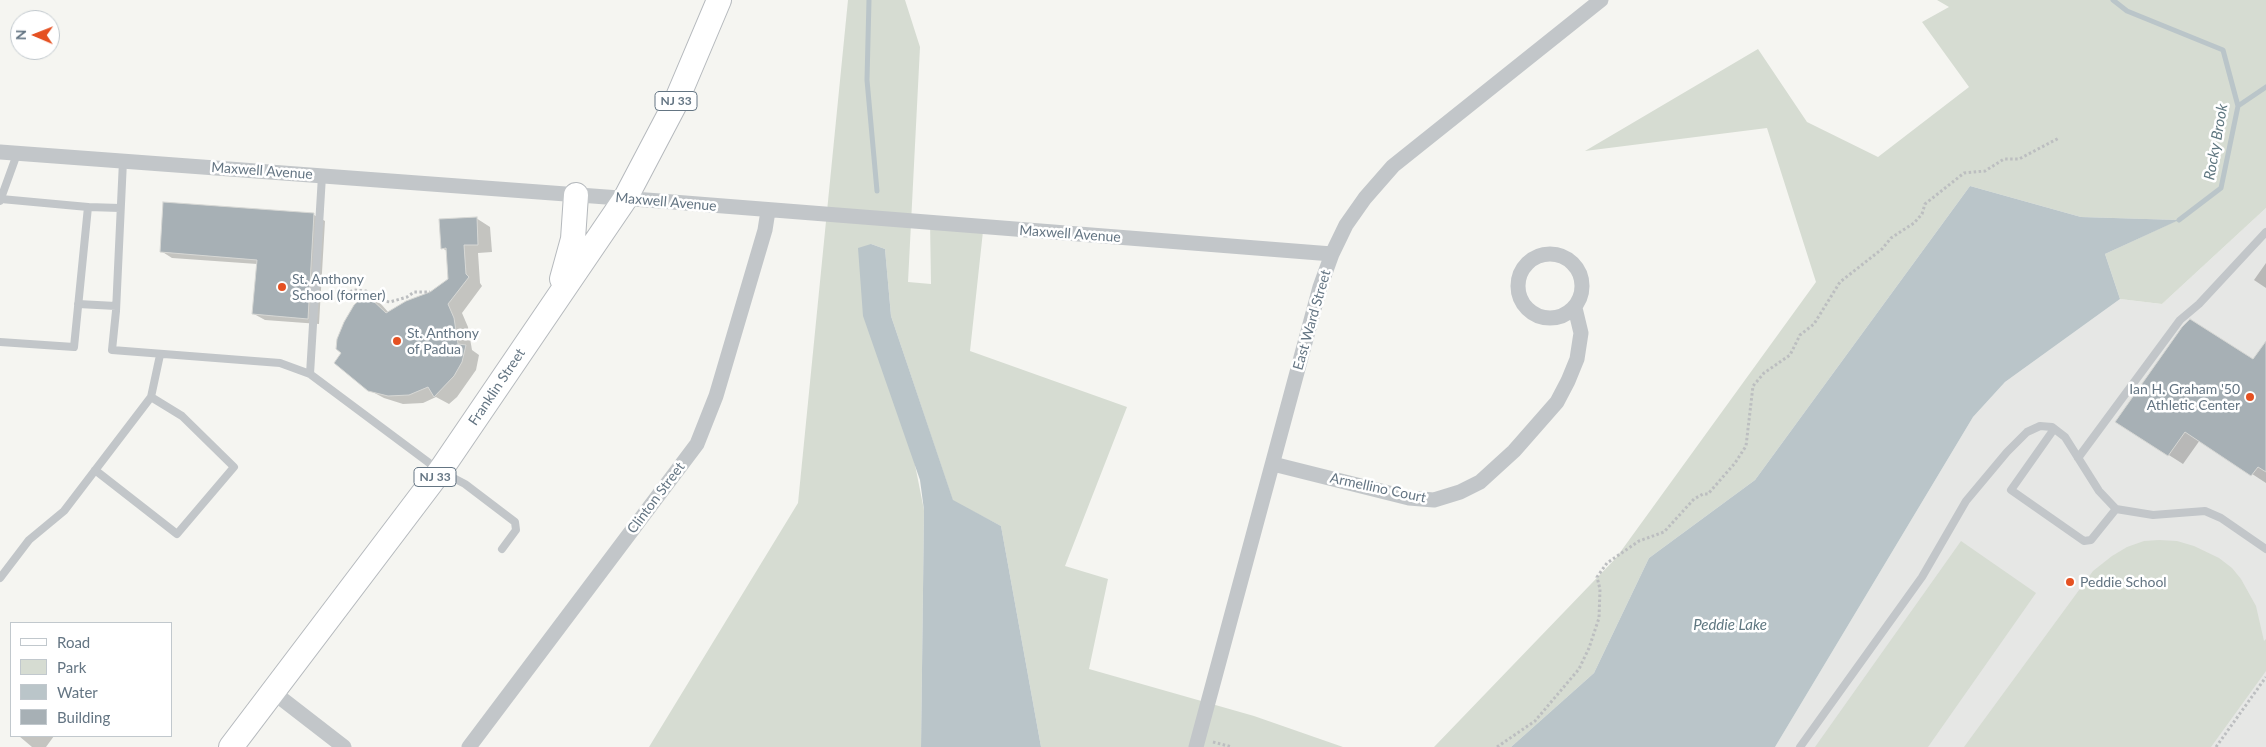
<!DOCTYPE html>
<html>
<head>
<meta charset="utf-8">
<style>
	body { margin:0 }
	#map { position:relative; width:2266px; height:747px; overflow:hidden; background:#f5f5f1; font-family:Lato,sans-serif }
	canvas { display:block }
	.legend { position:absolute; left:10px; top:622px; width:162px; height:115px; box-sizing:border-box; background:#fff; border:1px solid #c1c8cd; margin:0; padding:6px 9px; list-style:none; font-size:15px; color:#647583 }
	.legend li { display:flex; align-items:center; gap:10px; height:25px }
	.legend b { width:25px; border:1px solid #c1c8cd }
	.north { position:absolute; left:10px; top:10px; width:50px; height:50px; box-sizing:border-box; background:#fff; border:1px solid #c1c8cd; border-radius:50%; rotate:271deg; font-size:14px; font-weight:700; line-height:20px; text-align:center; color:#647583 }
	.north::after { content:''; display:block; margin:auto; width:18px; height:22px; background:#e55122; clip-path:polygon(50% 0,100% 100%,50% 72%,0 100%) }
</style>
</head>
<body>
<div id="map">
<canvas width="2266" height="747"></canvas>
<ul class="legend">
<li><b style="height:6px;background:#fff"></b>Road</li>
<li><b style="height:14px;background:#d6dcd2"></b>Park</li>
<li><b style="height:14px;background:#bac5c9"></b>Water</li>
<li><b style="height:14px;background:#a7b0b5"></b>Building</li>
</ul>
<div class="north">N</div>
</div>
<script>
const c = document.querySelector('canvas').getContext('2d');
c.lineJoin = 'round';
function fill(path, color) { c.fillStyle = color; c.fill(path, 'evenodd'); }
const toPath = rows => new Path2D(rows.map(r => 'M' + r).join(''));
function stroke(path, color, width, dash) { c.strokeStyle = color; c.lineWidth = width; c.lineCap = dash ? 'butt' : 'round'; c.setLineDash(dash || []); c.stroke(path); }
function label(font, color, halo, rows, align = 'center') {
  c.font = font + ' Lato,sans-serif'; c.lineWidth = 5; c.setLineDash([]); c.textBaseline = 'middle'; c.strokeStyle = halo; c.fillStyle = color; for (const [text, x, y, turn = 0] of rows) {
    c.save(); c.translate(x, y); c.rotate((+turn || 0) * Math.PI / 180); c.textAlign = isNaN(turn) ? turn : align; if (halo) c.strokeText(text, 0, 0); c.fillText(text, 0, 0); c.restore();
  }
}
fill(toPath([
	[2266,208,2266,747,1775,747,1973,417,2005,382,2120,299,2162,304]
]), '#e6e7e5');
fill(toPath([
	[848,0,905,0,920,47,908,282,931,284,930,220,984,222,970,351,1127,407,1065,566,1108,579,1089,669,1254,716,1343,747,1041,747,1001,526,953,501,891,316,885,249,871,244,924,510,921,747,649,747,798,503],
	[1937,0,2266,0,2266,208,2162,304,2120,299,2105,254,2178,220,2081,217,1970,186,1755,480,1649,558,1594,673,1511,747,1434,747,1616,558,1816,282,1767,128,1585,151,1758,49,1807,122,1878,157,1969,87,1922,22,1949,7],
	[2159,540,2177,541,2194,546,2219,558,2232,568,2241,579,2256,606,2264,641,2266,639,2266,671,2211,747,1964,747,2093,571,2112,556,2127,547,2144,541],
	[1961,541,2036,593,1928,747,1815,747]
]), '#d6dcd2');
fill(toPath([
	[1970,186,2081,217,2179,220,2105,254,2120,299,2005,382,1973,417,1775,747,1511,747,1594,673,1649,558,1755,480],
	[871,244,885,249,891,316,953,500,1001,526,1041,747,921,747,924,510,920,480,863,316,858,248]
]), '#bac5c9');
fill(toPath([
	[314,215,325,221,319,324,265,320,254,314,257,264,172,258,161,251],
	[476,218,490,227,492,252,478,253,480,283,482,286,462,313,468,327,472,350,479,355,476,370,457,397,449,404,436,397,423,403,403,404,384,398,369,390,343,353,366,296,381,304,389,313,430,293,449,280,447,251,442,248],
	[2266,263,2266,288,2254,280],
	[2266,343,2266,483,2200,440,2183,464,2117,422,2254,360],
	[19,736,54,736,46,747,32,747]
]), '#0003');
stroke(toPath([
	[869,0,867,80,877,191],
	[2113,0,2127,11,2223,50,2238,106,2221,188,2179,220],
	[2238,106,2266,87]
]), '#bac5c9', 5);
const building = toPath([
	[163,202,314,213,308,319,252,314,257,260,160,252,163,202],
	[477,217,478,245,464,245,466,274,469,277,448,304,454,318,458,344,466,345,462,362,454,376,434,397,428,387,409,395,388,396,368,391,334,363,341,353,336,349,337,339,344,322,354,305,366,294,386,313,406,301,430,292,448,279,446,248,441,249,439,219,477,217],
	[2190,319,2253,359,2266,341,2266,472,2258,467,2251,476,2185,432,2168,456,2115,422,2182,327,2190,319]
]);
fill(building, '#a7b0b5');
stroke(building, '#d6d7d4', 1);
const primary = toPath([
	[562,279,573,239,576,195],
	[231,747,440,471,625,199,675,104,719,0]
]);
stroke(primary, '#b5b9bd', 26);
stroke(toPath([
	[327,299,341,298,353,290,366,291,383,301,390,302,407,297,414,292,430,292],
	[1213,742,1232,747],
	[1497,747,1535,721,1579,669,1589,648,1599,618,1600,589,1597,577,1607,563,1639,541,1664,532,1694,499,1703,494,1708,494,1735,463,1746,446,1753,386,1764,373,1790,355,1800,335,1814,324,1840,282,1882,249,1891,238,1914,223,1922,214,1925,204,1964,173,1985,171,2004,159,2019,159,2059,138],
	[2216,747,2266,677]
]), '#bcbec0', 3, [2.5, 2.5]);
stroke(toPath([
	[123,161,116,311,112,350,280,363,310,374,440,471,465,484,515,522,516,530,502,549],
	[0,201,17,154],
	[88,207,120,208],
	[78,304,116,306],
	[0,342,74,347,88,207,1,199],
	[310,374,322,176],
	[2054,429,2011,490,2084,541,2091,540,2116,509],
	[2078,458,2180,320,2199,304,2266,232],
	[95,470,177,534,234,467,182,416,151,397],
	[0,578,29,540,64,511,151,397,160,355],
	[1800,747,1922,577,1966,501,2007,452,2027,432,2040,426,2052,427,2065,437,2099,491,2116,509,2153,515,2205,511,2221,518,2266,549]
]), '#c2c6c9', 8);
stroke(toPath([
	[0,152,660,201,1332,254],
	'1518 286a32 32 0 1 1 64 0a32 32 0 1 1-64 0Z',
	[1273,464,1409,498,1434,500,1460,492,1480,482,1514,451,1557,402,1568,381,1577,359,1581,333,1575,308],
	[273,692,344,747],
	[469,747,697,444,716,396,765,230,768,211],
	[1196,747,1320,287,1332,254,1346,225,1365,198,1393,166,1601,0]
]), '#c2c6c9', 15);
stroke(primary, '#fff', 24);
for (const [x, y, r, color] of [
	[282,287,5,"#e55122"],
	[397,341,5,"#e55122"],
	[2250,397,5,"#e55122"],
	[2070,582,5,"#e55122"]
]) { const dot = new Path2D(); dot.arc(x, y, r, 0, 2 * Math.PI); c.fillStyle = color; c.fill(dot); stroke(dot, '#fff', 2); }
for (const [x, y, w] of [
	[676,101,42],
	[435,477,42]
]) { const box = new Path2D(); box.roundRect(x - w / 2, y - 9.5, w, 19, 4); c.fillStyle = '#fff'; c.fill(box); stroke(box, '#647583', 1); }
label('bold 12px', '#647583', null, [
	["NJ 33",676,101],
	["NJ 33",435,477]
]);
label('14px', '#647583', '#fff', [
	["Maxwell Avenue",262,171,4],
	["Maxwell Avenue",666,202,5],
	["Maxwell Avenue",1070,234,4],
	["East Ward Street",1312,320,-74],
	["Franklin Street",497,387,-56],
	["Armellino Court",1378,488,12],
	["Clinton Street",656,498,-53]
]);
label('14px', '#647583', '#fff', [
	["St. Anthony",292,279],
	["School (former)",292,295],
	["St. Anthony",407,333],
	["of Padua",407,349],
	["Ian H. Graham '50",2240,389,"right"],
	["Athletic Center",2240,405,"right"],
	["Peddie School",2080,582]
], 'left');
label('italic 15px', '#5f7780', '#fff', [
	["Rocky Brook",2216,142,-80],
	["Peddie Lake",1730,625]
]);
</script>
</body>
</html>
